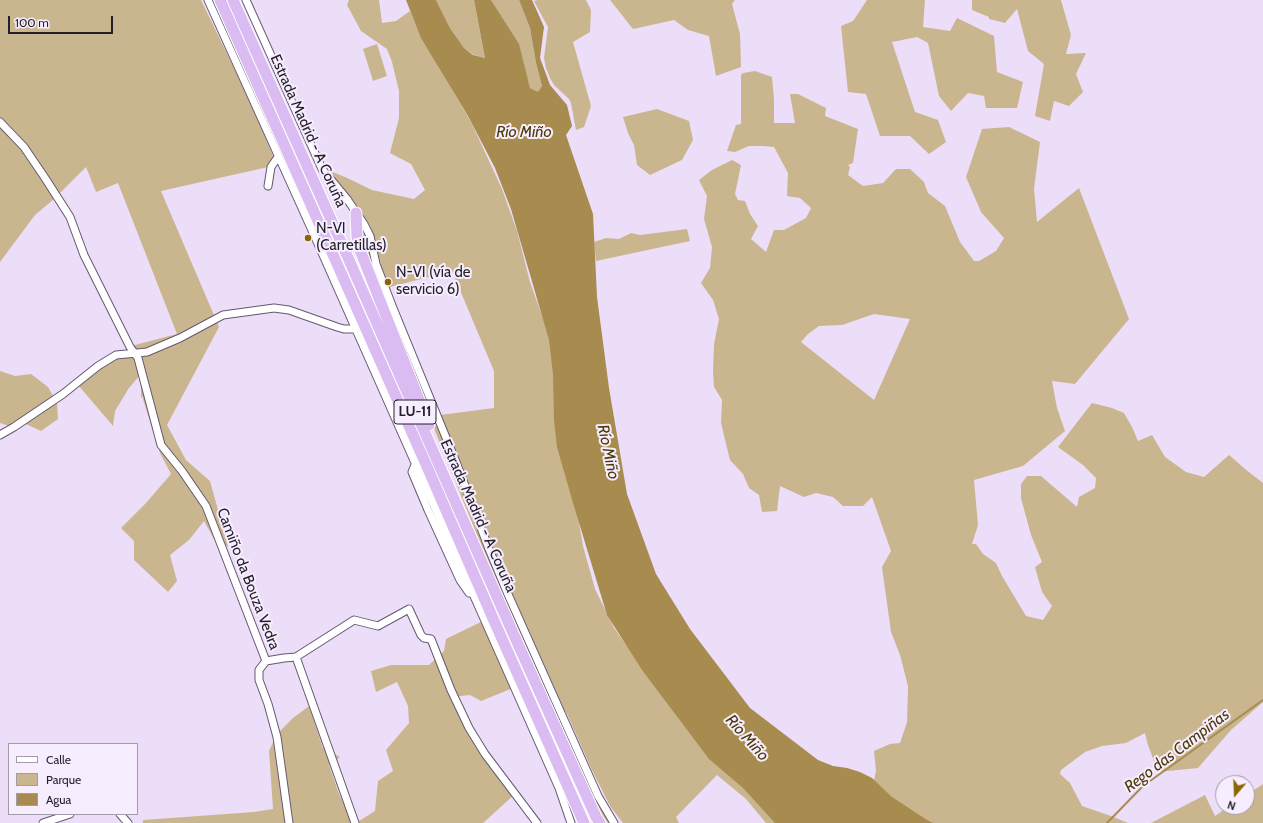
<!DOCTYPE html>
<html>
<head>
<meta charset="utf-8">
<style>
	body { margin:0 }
	#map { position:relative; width:1263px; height:823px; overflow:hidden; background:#ecddf9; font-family:Cabin,sans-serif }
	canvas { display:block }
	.legend { position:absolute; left:8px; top:743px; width:130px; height:72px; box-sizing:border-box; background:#f6edfe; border:1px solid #a29ba9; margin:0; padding:5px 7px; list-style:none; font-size:12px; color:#241f29 }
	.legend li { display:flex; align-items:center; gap:8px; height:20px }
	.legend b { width:20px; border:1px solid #a29ba9 }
	.north { position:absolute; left:1215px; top:775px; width:40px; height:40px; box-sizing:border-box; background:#f6edfe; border:1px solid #a29ba9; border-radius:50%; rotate:199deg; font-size:11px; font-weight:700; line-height:16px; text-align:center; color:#241f29 }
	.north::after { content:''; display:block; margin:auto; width:14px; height:18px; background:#896602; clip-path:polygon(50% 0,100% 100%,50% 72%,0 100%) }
	.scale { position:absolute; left:8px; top:16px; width:105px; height:18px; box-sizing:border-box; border:2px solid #241f29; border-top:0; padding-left:5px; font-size:12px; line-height:14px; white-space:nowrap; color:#241f29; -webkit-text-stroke:3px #f6edfe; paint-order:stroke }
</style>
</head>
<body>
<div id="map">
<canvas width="1263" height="823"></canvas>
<ul class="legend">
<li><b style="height:5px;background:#fff"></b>Calle</li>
<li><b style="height:11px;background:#cab68e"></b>Parque</li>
<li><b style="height:11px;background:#a88b4f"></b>Agua</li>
</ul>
<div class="north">N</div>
<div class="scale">100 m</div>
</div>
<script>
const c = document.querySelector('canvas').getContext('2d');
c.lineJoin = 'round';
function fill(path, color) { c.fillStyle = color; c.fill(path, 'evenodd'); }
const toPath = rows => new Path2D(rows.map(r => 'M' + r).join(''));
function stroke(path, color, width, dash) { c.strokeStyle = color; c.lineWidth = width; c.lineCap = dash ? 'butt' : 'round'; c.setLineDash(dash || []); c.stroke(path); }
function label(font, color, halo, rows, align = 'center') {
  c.font = font + ' Cabin,sans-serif'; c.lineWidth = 4; c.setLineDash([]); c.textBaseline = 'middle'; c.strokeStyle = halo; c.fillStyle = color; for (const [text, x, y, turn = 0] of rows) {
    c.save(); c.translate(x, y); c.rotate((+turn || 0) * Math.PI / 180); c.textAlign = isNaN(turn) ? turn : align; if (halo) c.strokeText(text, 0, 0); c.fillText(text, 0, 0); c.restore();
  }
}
fill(toPath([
	[0,0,201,0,251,103,277,165,161,191,219,327,167,425,186,460,210,481,228,546,219,548,204,521,189,540,170,555,177,581,168,592,134,560,134,541,121,528,146,503,171,474,160,453,142,396,141,398,141,374,129,388,115,411,113,426,79,386,131,346,177,334,118,183,96,192,86,167,54,199,35,215,0,262],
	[349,0,379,0,382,23,396,21,410,11,420,34,471,122,502,189,517,231,530,282,551,341,560,413,583,546,595,589,614,628,691,735,715,758,799,823,766,823,746,799,717,775,676,817,679,823,623,823,610,806,591,768,567,714,556,699,495,560,456,450,440,415,494,408,494,371,452,271,390,287,382,270,374,236,370,225,353,200,330,171,345,177,372,190,414,199,425,190,411,164,390,153,399,118,399,91,392,62,387,49,361,31,347,5],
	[436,0,474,0,485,58,474,55,464,48,450,28],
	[491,0,519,0,530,28,536,63,542,86,538,93,530,88,518,44],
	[537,0,586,0,591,10,590,32,573,42,591,106,584,127,576,130,571,103,569,99,554,85,550,78,546,68,544,58,548,27,534,1],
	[610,0,735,0,732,4,740,34,741,67,716,76,709,36,688,30,674,20,633,29],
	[867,0,925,0,923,27,950,31,957,18,994,36,997,72,1023,82,1017,108,986,108,984,96,968,93,951,111,939,96,928,43,917,37,892,42,915,112,938,120,946,142,929,154,910,136,880,136,866,94,848,92,841,26,853,21],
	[972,0,1061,0,1071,35,1066,54,1086,53,1076,74,1083,92,1069,106,1054,101,1050,121,1035,116,1044,64,1028,51,1017,9,1005,23,989,19,989,17,972,10],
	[377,44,387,76,373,81,363,49],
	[755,71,772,77,774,100,774,123,795,123,790,94,798,94,826,108,825,116,858,129,853,163,848,165,850,167,848,175,863,186,883,183,896,169,910,169,924,182,928,193,945,206,960,242,974,261,979,261,996,251,1004,238,981,212,966,177,982,129,1009,127,1040,142,1034,189,1037,222,1079,188,1129,319,1075,384,1052,381,1057,408,1065,431,1023,466,974,480,978,525,972,544,976,544,983,554,996,563,1002,576,1026,616,1043,620,1052,606,1042,592,1035,567,1042,562,1031,535,1021,498,1021,484,1027,476,1041,476,1077,507,1079,497,1095,488,1096,478,1083,465,1058,447,1092,403,1112,408,1124,413,1132,427,1138,441,1152,435,1165,457,1186,472,1204,477,1229,455,1245,469,1263,483,1263,702,1231,730,1198,768,1158,772,1148,745,1145,733,1126,743,1102,746,1085,752,1061,770,1060,774,1070,783,1082,806,1111,816,1128,823,927,823,872,789,876,771,874,751,890,744,900,743,907,722,908,686,900,655,891,632,882,567,891,551,872,497,863,506,843,506,833,497,816,493,804,497,780,486,777,511,762,512,759,495,749,488,743,474,730,460,721,423,722,400,714,387,713,371,714,344,719,319,713,300,701,283,710,268,712,247,704,219,707,196,699,180,712,170,732,160,741,165,735,194,738,200,745,201,750,214,758,226,751,239,766,252,774,230,784,230,806,218,811,208,800,198,787,196,788,173,774,147,763,146,749,146,735,152,727,151,736,125,741,124,741,75,743,73],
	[874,314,910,319,874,400,801,342,808,334,819,326,842,325],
	[657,109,689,121,693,140,682,160,650,175,637,165,634,145,628,133,623,117],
	[360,229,362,229,365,233,385,295,411,362,443,436,492,567,563,727,611,823,608,823,603,817,486,558,364,254],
	[687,229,690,241,596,261,594,242,606,238,619,239,631,233,640,235],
	[0,371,15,376,31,374,48,387,57,403,58,419,41,431,26,424,12,427,0,423],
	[483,621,513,688,481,701,470,695,452,697,515,794,483,823,356,823,375,811,378,781,393,771,386,750,409,723,408,706,397,682,376,692,371,671,391,665,429,665,444,651,446,639],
	[309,706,323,748,340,757,329,765,339,794,353,823,143,823,143,820,254,812,273,809,269,751,277,734,293,718],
	[1263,784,1263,823,1151,823,1205,795,1215,816,1228,807,1247,807,1247,795]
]), '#cab68e');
fill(toPath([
	[406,0,436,0,450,28,464,48,473,55,485,58,474,0,491,0,519,44,530,88,538,92,542,86,536,63,530,28,519,0,532,0,544,27,540,58,550,85,567,105,572,126,566,135,593,214,597,297,609,388,627,494,656,574,690,629,750,708,818,760,833,766,847,768,860,772,872,778,892,797,927,820,933,823,775,823,743,788,709,759,642,670,607,615,573,503,557,447,554,420,553,374,549,340,511,209,495,168,468,116,421,38]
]), '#a88b4f');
stroke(toPath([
	[1107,823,1143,786,1263,700]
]), '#a88b4f', 2);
const minor = toPath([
	[208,0,315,237,559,788,571,823],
	[246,0,322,169,347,199,364,224,370,236,376,264,393,308,456,462,489,549,507,592,598,796,614,823],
	[0,122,24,147,45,178,70,217,84,255,130,347,138,358,161,445,182,471,206,506,266,661,284,658,296,657,354,620,378,626,409,609,421,635,424,638,431,639,451,690,469,728,485,754,537,823],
	[268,186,271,167,278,157],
	[0,435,14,427,63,394,98,366,116,355,147,352,180,338,223,315,274,308,289,310,337,327,344,329,355,329],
	[415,465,412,472,428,510,460,580,469,593],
	[296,657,355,823],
	[266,661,259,670,259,680,268,704,277,737,289,823],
	[120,814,128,823],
	[43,823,70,814]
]);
const trunk = toPath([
	[220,0,425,462,495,623,584,823],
	[233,0,349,260,513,633,596,817,600,823],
	[356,213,357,236,360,250,429,425]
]);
stroke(minor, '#655870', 9);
stroke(trunk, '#fff', 13);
stroke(minor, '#fff', 7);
stroke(trunk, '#dabcf2', 11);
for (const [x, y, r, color] of [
	[308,238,4,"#896602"],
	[388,282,4,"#896602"]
]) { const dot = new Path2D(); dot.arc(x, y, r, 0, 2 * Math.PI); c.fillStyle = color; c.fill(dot); stroke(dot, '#f6edfe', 1.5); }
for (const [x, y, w] of [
	[415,412,42]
]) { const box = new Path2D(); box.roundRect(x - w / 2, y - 12, w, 24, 3); c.fillStyle = '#f6edfe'; c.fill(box); stroke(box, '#241f29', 1); }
label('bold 14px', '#241f29', null, [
	["LU-11",415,412]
]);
label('15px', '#241f29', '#f6edfe', [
	["Estrada Madrid - A Coruña",308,131,66],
	["Estrada Madrid - A Coruña",478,516,66],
	["Camiño da Bouza Vedra",248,579,69]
]);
label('15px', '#241f29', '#f6edfe', [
	["N-VI",316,229],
	["(Carretillas)",316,246],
	["N-VI (vía de",396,273],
	["servicio 6)",396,290]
], 'left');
label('italic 16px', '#4e3a07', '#f6edfe', [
	["Río Miño",524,132],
	["Río Miño",608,452,78],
	["Río Miño",747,738,48],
	["Rego das Campiñas",1177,751,-37]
]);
</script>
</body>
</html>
